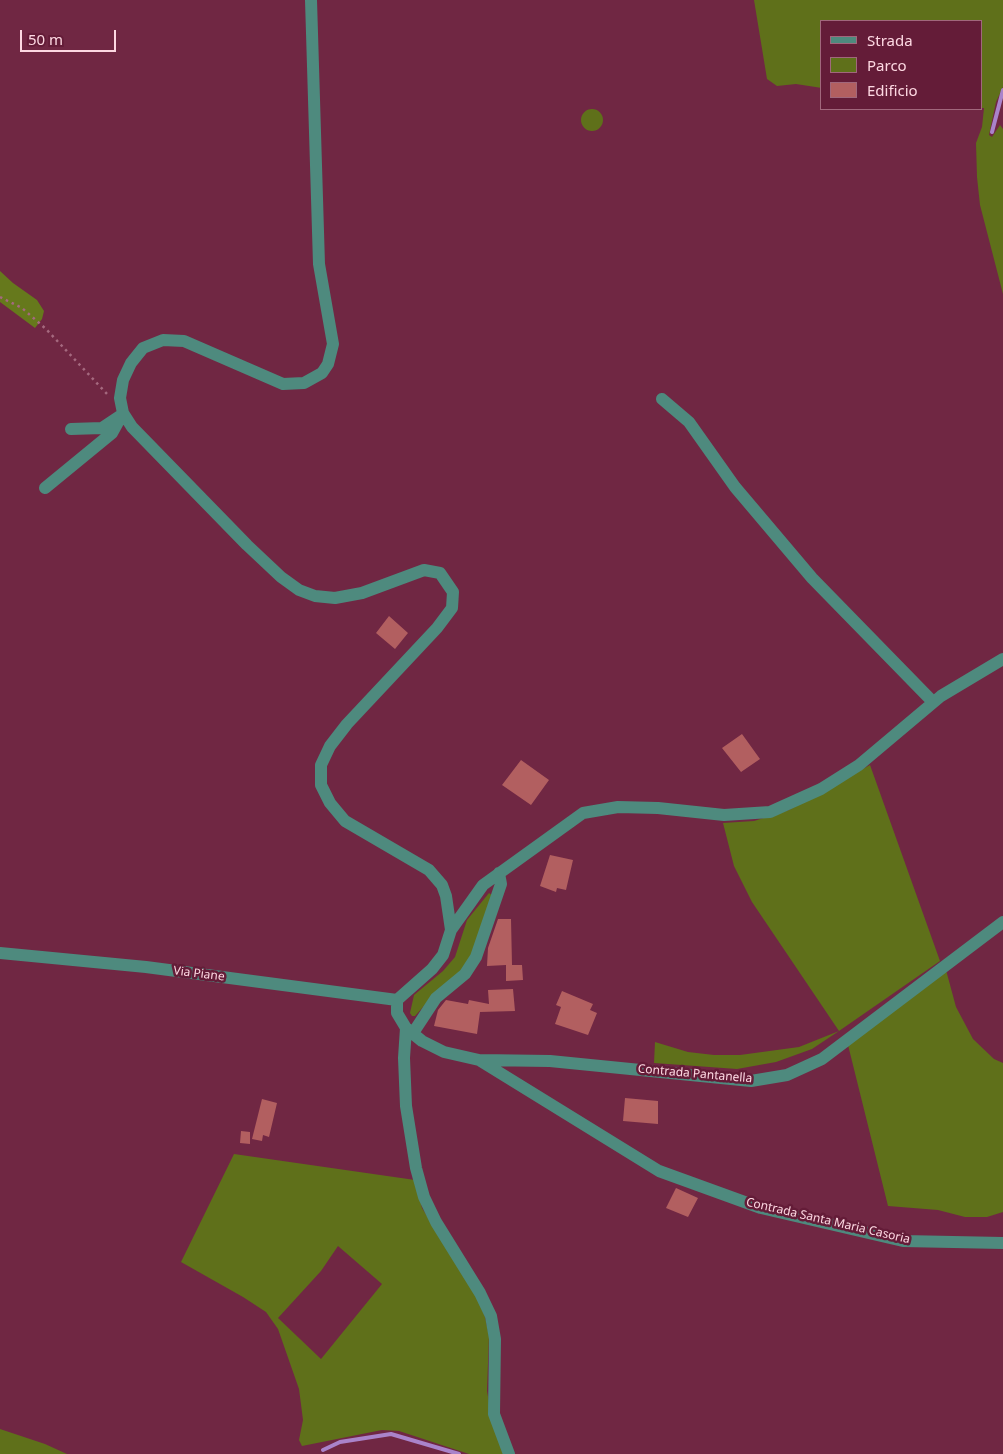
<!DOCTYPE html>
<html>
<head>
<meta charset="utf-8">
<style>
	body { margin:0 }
	#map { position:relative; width:1003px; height:1454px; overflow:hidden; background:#702743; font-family:"Noto Sans",sans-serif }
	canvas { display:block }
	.legend { position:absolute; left:820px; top:20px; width:162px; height:90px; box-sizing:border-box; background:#641c38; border:1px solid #a1677c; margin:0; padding:6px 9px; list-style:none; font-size:15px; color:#fdd8e2 }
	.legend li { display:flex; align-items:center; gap:10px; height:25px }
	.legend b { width:25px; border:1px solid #a1677c }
	.scale { position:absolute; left:20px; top:30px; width:96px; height:22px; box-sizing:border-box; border:2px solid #fdd8e2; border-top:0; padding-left:6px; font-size:15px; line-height:18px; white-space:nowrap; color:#fdd8e2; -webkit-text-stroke:4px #641c38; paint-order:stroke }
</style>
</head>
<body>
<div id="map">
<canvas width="1003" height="1454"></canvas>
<ul class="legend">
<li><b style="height:6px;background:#4e8a7e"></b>Strada</li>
<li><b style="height:14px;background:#5f701a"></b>Parco</li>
<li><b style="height:14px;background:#b25f60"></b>Edificio</li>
</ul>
<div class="scale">50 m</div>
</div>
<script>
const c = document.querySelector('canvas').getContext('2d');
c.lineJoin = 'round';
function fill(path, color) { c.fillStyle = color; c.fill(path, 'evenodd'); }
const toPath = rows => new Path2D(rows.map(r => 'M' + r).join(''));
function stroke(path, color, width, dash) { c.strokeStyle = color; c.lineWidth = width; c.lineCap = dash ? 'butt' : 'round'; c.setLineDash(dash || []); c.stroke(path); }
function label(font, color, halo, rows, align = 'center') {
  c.font = font + ' "Noto Sans",sans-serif'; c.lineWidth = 5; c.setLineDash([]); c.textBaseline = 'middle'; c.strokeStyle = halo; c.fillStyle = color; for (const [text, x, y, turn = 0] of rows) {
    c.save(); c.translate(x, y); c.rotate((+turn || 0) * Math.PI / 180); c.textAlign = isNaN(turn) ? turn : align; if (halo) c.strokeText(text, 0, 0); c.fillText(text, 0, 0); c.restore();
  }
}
fill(toPath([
	[754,0,1003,0,1003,87,996,102,989,135,992,137,1000,125,1003,129,1003,294,980,205,977,177,976,143,982,127,984,108,982,108,982,21,822,21,822,88,796,84,777,86,767,79],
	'581 120a11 11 0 1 1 22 0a11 11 0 1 1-22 0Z',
	[870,765,940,961,839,1031,812,1049,776,1062,737,1069,654,1063,655,1042,688,1052,714,1055,740,1055,799,1047,839,1031,752,902,734,866,723,823,754,821,789,810],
	[489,893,493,896,474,951,462,971,431,998,415,1016,412,1016,410,1013,414,995,443,971,455,957,467,920],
	[946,970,956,1007,973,1039,994,1059,1003,1063,1003,1212,987,1217,965,1217,938,1210,888,1206,848,1045],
	[234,1154,415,1180,422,1208,477,1297,485,1317,489,1336,487,1391,492,1419,505,1454,469,1454,399,1431,382,1430,302,1446,299,1440,303,1420,299,1389,278,1329,266,1312,243,1297,181,1262],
	[338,1246,382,1284,321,1359,278,1318,321,1271],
	[0,1429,45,1444,67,1454,0,1454]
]), '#5f701a');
fill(toPath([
	[0,271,13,283,37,300,44,311,42,319,35,328,0,302]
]), '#66791c');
stroke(toPath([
	[992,132,1003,90],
	[323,1450,340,1442,391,1434,459,1454]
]), '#aa83ca', 4);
fill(toPath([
	[389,616,408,633,395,649,376,633],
	[742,734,760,759,741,772,722,748],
	[521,760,549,780,531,805,502,785],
	[550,855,573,860,566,890,557,888,556,892,540,886],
	[498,919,511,919,512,965,522,965,523,980,506,981,506,965,487,966,488,948],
	[513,989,515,1011,480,1012,477,1034,434,1026,438,1010,446,1000,468,1004,469,1000,489,1004,488,990],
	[562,991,593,1004,590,1010,597,1013,588,1035,555,1024,561,1007,556,1005],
	[625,1098,658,1101,658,1124,623,1121],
	[262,1099,277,1103,269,1137,263,1135,262,1141,252,1139],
	[241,1131,250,1132,250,1144,240,1143],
	[676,1188,698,1198,688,1217,666,1208]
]), '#b25f60');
stroke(toPath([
	[0,297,22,308,46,329,109,396]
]), '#a5697f', 2.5, [2.5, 4]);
stroke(toPath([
	[311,0,319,264,333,344,328,364,322,373,304,383,283,384,184,341,163,340,143,348,131,363,123,380,120,398,123,413,132,427,247,545,281,577,299,590,315,596,335,598,362,593,424,570,440,573,453,592,452,608,437,628,347,724,330,746,321,765,321,785,330,803,345,821,429,870,442,885,446,896,451,930,443,955,432,969,397,1000],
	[662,399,689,422,735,487,812,578,933,702],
	[71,429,102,428,120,416],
	[45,488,112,433,123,413],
	[451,930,483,885,583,813,618,807,658,808,724,815,770,812,821,789,859,765,941,696,1003,659],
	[0,953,146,967,397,1000],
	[397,1000,397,1013,406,1028,422,1041,444,1052,479,1060,550,1061,751,1081,787,1075,822,1059,1003,922],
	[406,1028,404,1058,406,1106,416,1168,424,1197,436,1222,480,1293,491,1316,495,1339,494,1414,509,1454],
	[413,1033,436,998,465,974,476,957,501,884,499,873],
	[479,1060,659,1171,761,1208,903,1241,1003,1243]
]), '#4e8a7e', 12);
label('12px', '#fdd8e2', '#641c38', [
	["Via Piane",199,974,7],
	["Contrada Pantanella",695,1074,5],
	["Contrada Santa Maria Casoria",828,1221,13]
]);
</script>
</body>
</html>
